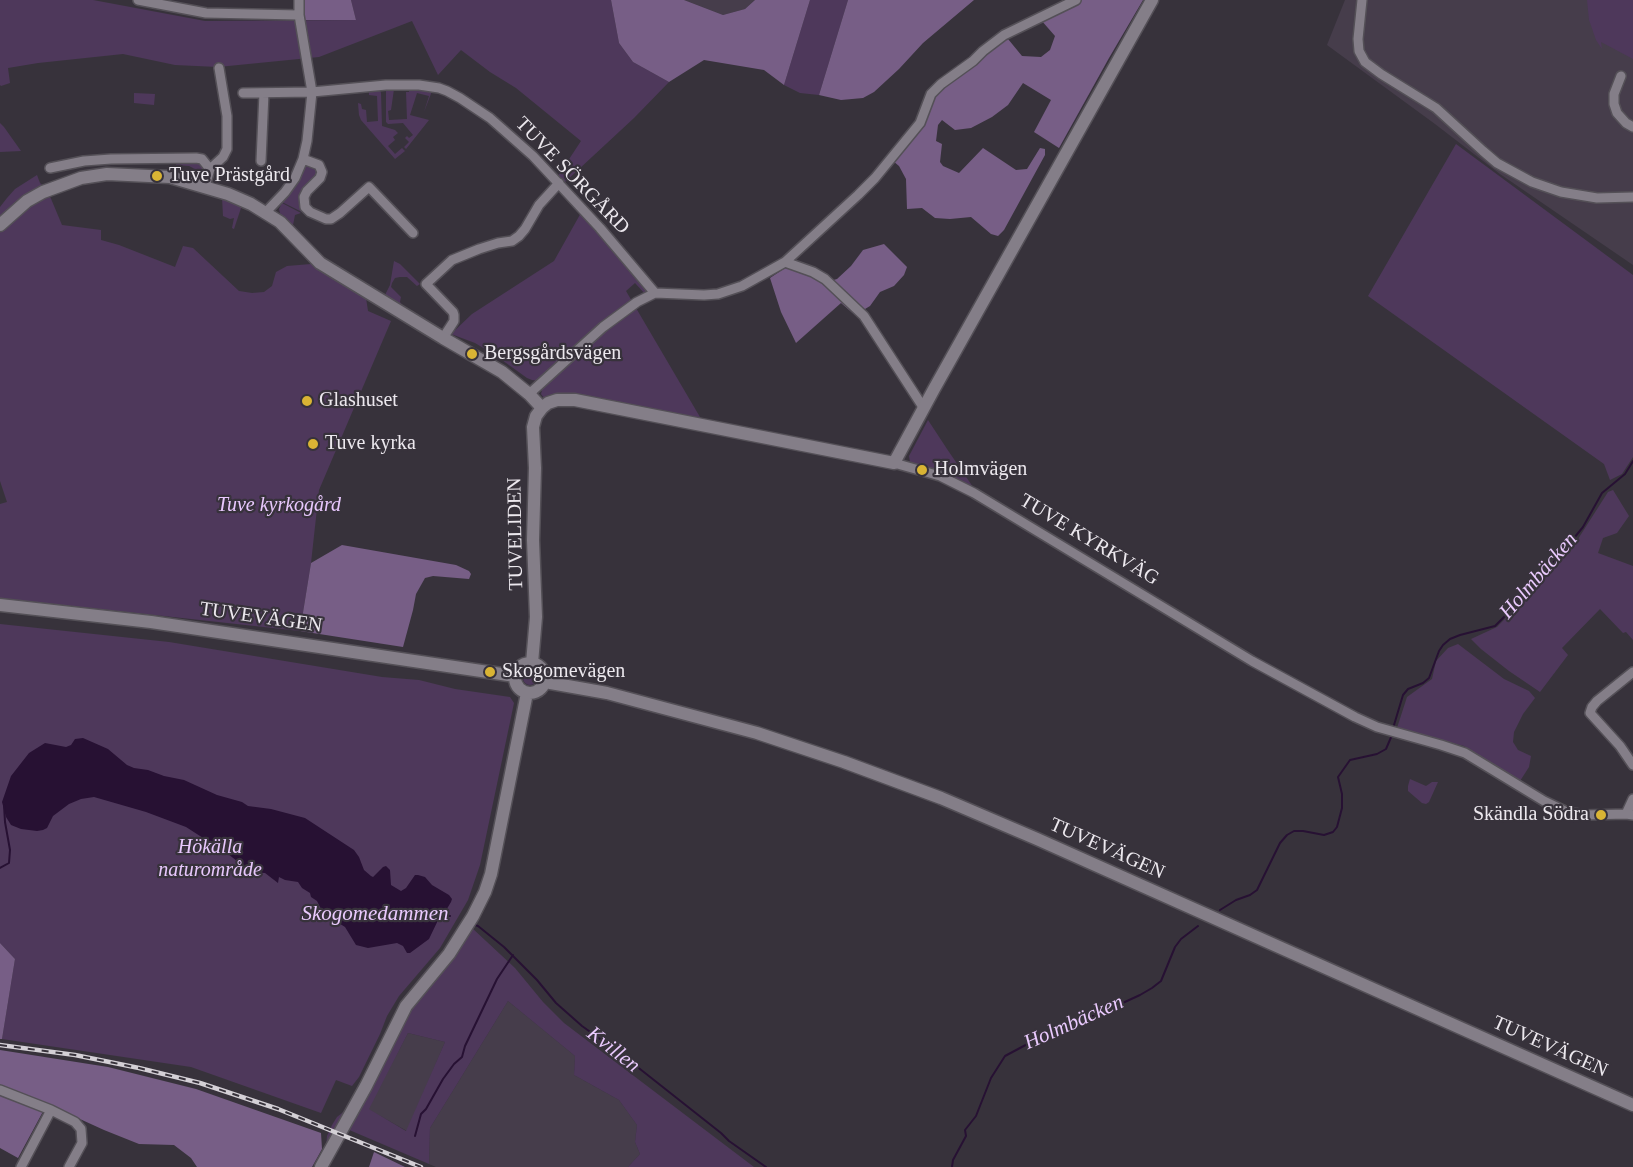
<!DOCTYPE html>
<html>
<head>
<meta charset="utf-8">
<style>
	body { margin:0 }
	canvas { display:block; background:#37323b }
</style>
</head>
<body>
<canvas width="1633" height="1167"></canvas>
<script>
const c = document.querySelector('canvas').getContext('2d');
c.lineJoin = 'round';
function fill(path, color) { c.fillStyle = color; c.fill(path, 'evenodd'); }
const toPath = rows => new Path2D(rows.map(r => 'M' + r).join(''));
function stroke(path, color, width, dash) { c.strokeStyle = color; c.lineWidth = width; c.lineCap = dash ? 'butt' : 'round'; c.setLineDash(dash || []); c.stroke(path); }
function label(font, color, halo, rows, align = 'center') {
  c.font = font + ' "Times New Roman",serif'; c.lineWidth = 4.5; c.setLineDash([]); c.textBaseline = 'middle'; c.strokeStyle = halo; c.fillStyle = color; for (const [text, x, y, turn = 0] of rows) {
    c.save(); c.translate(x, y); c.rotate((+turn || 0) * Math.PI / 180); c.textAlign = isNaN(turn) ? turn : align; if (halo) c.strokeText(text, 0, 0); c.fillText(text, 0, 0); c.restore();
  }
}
fill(toPath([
	[684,0,755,0,745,9,723,15],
	[1345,0,1633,0,1633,265,1500,174,1435,124,1327,45],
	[508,1001,575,1056,574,1075,619,1100,637,1125,635,1142,640,1154,628,1167,436,1167,429,1164,430,1128],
	[408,1033,445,1042,407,1131,368,1109]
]), '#463d4b');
fill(toPath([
	[0,0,93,0,205,21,356,20,351,0,611,0,619,43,633,62,669,82,634,118,565,182,558,176,581,141,516,88,490,72,461,50,438,75,412,21,319,57,218,67,175,65,123,54,38,63,8,68,10,83,1,86,0,85],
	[810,0,848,0,819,95,800,93,784,85],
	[1587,0,1633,0,1633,59,1601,42,1602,49,1596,40,1589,20],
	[394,89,391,110,388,111,389,120,407,119,406,92,409,92,409,89,432,91,424,112,429,96,417,93,410,115,429,120,406,149,404,147,409,142,405,138,407,136,409,138,413,135,403,123,388,124,386,122,386,91],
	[380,90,381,93,382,126,395,130,398,133,393,137,395,140,388,146,395,154,402,148,405,151,395,159,361,120,359,115,358,103,361,104,362,109,366,110,367,122,378,121,377,96,369,95,369,91],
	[134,93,155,94,154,105,134,103],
	[0,123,4,127,21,151,0,152],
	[1456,144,1633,275,1633,457,1622,474,1610,480,1604,464,1368,296],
	[176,161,195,161,202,166,202,173,199,176,193,176,192,174,195,170,193,168,189,166,176,165],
	[308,165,318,169,316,179,302,212,282,202,294,187,304,167],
	[37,175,40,183,44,187,0,219,0,207,7,198,15,189],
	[49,194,62,225,101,230,101,240,119,245,175,267,183,246,193,248,239,291,252,293,264,292,272,286,276,272,287,266,311,264,345,286,366,298,368,311,391,321,319,490,311,563,300,631,0,598,0,504,7,502,0,481,0,231,29,206],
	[222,197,242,205,234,229,232,228,234,218,230,219,223,216],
	[282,203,301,213,295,215,292,230,281,217,279,209],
	[587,208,655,288,646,295,635,283,626,291,697,412,700,417,700,421,551,397,544,398,541,394,542,390,540,381,532,380,527,378,495,355,475,343,451,334,472,314,554,261,582,211],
	[394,261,400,264,420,284,417,286,407,277,400,277,395,278,392,283,391,287,401,297,400,302,404,307,385,295,390,285],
	[928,420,947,449,973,487,941,473,910,462,909,456],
	[1613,490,1629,516,1617,533,1603,538,1598,553,1633,566,1633,640,1626,632,1623,633,1600,609,1562,648,1568,655,1540,692,1509,671,1481,649,1471,639,1497,627,1538,585,1578,539,1608,492],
	[0,624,169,642,382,677,419,680,455,689,510,697,514,703,480,865,468,900,440,948,399,996,387,1016,380,1034,359,1077,352,1086,336,1080,321,1113,191,1067,2,1039,15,959,0,943],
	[1458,644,1504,679,1529,691,1535,698,1523,714,1514,732,1513,742,1518,750,1531,756,1529,767,1520,781,1464,746,1397,728,1407,697,1432,679,1436,661,1448,648],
	'523 678a7 7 0 1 1 14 0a7 7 0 1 1-14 0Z',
	[1410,779,1426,786,1432,782,1438,782,1429,802,1426,804,1422,803,1408,791,1408,786],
	[472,928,515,968,543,1002,564,1023,754,1167,628,1167,640,1154,635,1142,637,1125,619,1100,574,1075,575,1056,508,1001,430,1128,429,1164,347,1129,410,1009],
	[408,1033,445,1042,406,1131,369,1109],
	[347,1109,326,1148,327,1136,332,1125,337,1117]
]), '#4e385b');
fill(toPath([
	[302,0,351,0,356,20,303,20],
	[611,0,684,0,723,15,745,9,755,0,810,0,784,85,764,70,704,60,669,82,633,62,619,43],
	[848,0,974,0,923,43,899,69,874,92,863,98,841,100,819,95],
	[1082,0,1143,0,1109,58,1059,148,1034,132,1051,100,1023,83,1008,105,992,117,971,128,955,130,942,120,938,125,936,141,942,144,940,162,943,166,959,173,983,148,1016,170,1027,169,1040,148,1045,149,1045,155,1004,230,998,236,991,234,971,217,950,219,935,218,922,208,907,209,906,179,899,166,893,161,932,99,940,90,1004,38,1008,39,1022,56,1041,57,1050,50,1055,36,1041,20],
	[884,244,907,267,904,275,894,286,880,292,870,306,855,315,841,303,796,343,781,312,770,278,785,268,807,272,823,283,837,279,851,266,863,250],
	[342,545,456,565,469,571,471,574,469,579,433,576,425,578,416,594,413,610,403,647,300,631,311,563],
	[0,943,15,959,2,1039,0,1039],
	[0,1050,108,1067,196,1089,321,1133,322,1149,312,1167,197,1167,191,1158,174,1145,139,1144,104,1130,47,1104,18,1158,0,1148],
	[374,1152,405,1167,369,1167]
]), '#775e86');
fill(toPath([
	[83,738,108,749,127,765,134,768,148,770,164,776,184,780,217,795,242,802,248,806,271,809,305,818,354,850,359,857,364,870,371,876,373,877,383,867,386,866,390,870,391,885,401,891,406,888,415,875,418,875,425,877,432,885,449,895,452,899,451,902,445,912,441,914,429,939,410,953,407,953,403,946,397,943,368,948,356,945,345,927,323,913,317,901,311,897,310,893,302,888,298,882,285,880,279,877,278,883,265,873,251,872,228,854,186,827,146,812,94,797,81,799,69,804,53,816,47,828,43,830,37,831,21,829,11,825,6,817,2,802,11,776,29,753,45,743,66,747,71,745,75,739]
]), '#271133');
stroke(toPath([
	[1394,725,1403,695,1408,689,1423,683,1429,678,1439,651,1443,645,1450,639,1460,635,1495,626,1504,617,1548,569,1570,543,1583,527,1602,493,1625,474,1633,461],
	[0,868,9,863,10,850,5,822,4,805],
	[1220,910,1236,900,1250,895,1257,890,1280,843,1287,835,1294,831,1303,831,1324,835,1333,832,1337,827,1342,808,1342,794,1338,777,1350,760,1377,754,1386,749,1392,735],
	[441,914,450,916],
	[472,924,478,926,504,947,537,980,556,1003,582,1026,621,1054,721,1133,729,1141,766,1167],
	[415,1136,421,1114,426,1109,443,1079,454,1064,462,1057,465,1046,497,979,513,955],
	[952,1167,953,1160,966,1136,965,1130,976,1116,991,1078,1005,1056,1035,1040,1038,1037,1101,1013,1140,995,1152,988,1161,981,1175,947,1181,939,1198,926]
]), '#271133', 2);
const street = toPath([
	[138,0,206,13,299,15],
	[1362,0,1358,39,1359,51,1365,62,1381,74,1436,108,1483,151,1497,163,1532,182,1561,192,1597,198,1633,197],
	[1621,76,1614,94,1614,104,1617,113,1626,123,1633,127],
	[243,93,312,92,386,85,419,85,439,88,447,91,460,98,490,118,533,156,600,228,655,293],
	[303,159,319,165,322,172,320,178,307,191,304,197,305,207,310,212,326,219,331,219,340,213,369,187,413,233],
	[261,161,264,93],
	[50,168,84,161,111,159,196,158,202,159,210,169],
	[205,186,210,169,223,157,227,149,227,116,219,68],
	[266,212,285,192,295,178,303,159,307,141,312,92,299,15,299,0],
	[785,262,813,272,825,279,864,316,923,407],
	[443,338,454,321,454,315,453,312,426,284,452,260,479,249,498,243,512,241,519,236,525,229,539,205,559,183],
	[529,394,603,327,637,302,655,293,704,295,718,294,742,286,785,262,858,195,875,178,920,123,931,94,941,84,973,61,983,51,1004,35,1076,0],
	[894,463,940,476,974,493,1252,661,1355,717,1377,727,1441,745,1465,753,1544,801,1567,812,1585,815,1626,814,1633,815],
	[1633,672,1597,701,1592,707,1590,713,1620,746,1633,765],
	[1626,814,1633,799],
	[0,1090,51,1110,75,1122,81,1129,82,1143,69,1167],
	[21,1167,51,1110]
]);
const secondary = toPath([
	[0,225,27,201,43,192,81,178,107,174,170,177,228,194,251,204,280,222,320,263,443,338,502,372,529,394,542,408],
	[0,605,151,622,515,676],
	'515 678a15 15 0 1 1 30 0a15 15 0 1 1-30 0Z',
	[532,663,536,617,533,540,535,468,533,427,536,416,542,408,548,403,557,400,575,400,894,463,934,389,1152,0],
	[545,682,607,693,757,733,844,762,941,798,1037,839,1633,1105],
	[321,1167,366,1086,406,1006,449,954,473,916,485,892,491,874,527,693]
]);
stroke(street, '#545057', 12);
stroke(secondary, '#545057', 15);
stroke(street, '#847e88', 9);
stroke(secondary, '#847e88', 12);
const rail = toPath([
	[0,1045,75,1055,139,1068,200,1083,278,1109,421,1167]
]);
stroke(rail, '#d4d0d6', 4.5);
stroke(rail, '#37323b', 2, [7]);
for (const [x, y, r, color] of [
	[157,176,6,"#d9b434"],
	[472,354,6,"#d9b434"],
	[307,401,6,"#d9b434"],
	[313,444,6,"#d9b434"],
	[922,470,6,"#d9b434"],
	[490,672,6,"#d9b434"],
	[1601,815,6,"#d9b434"]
]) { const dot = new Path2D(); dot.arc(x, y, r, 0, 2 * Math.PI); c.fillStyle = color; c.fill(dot); stroke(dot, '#37323b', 2); }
label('20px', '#ece8ee', '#37323b', [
	["Tuve Prästgård",169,176],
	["Bergsgårdsvägen",484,354],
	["Glashuset",319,401],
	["Tuve kyrka",325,444],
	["Holmvägen",934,470],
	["Skogomevägen",502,672],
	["Skändla Södra",1589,815,"right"]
], 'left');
label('20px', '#ece8ee', '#37323b', [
	["TUVE SÖRGÅRD",572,176,46],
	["TUVELIDEN",516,534,-91],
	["TUVE KYRKVÄG",1089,540,31],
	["TUVEVÄGEN",261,618,8],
	["TUVEVÄGEN",1107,849,24],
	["TUVEVÄGEN",1550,1047,24]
]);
label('italic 20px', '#e8c8fd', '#37323b', [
	["Tuve kyrkogård",279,506],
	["Hökälla",210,848],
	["naturområde",210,871]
]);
label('italic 21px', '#eacafe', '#37323b', [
	["Holmbäcken",1539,576,-49],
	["Skogomedammen",375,914],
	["Holmbäcken",1074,1023,-24],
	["Kvillen",613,1050,38]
]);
</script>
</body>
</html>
